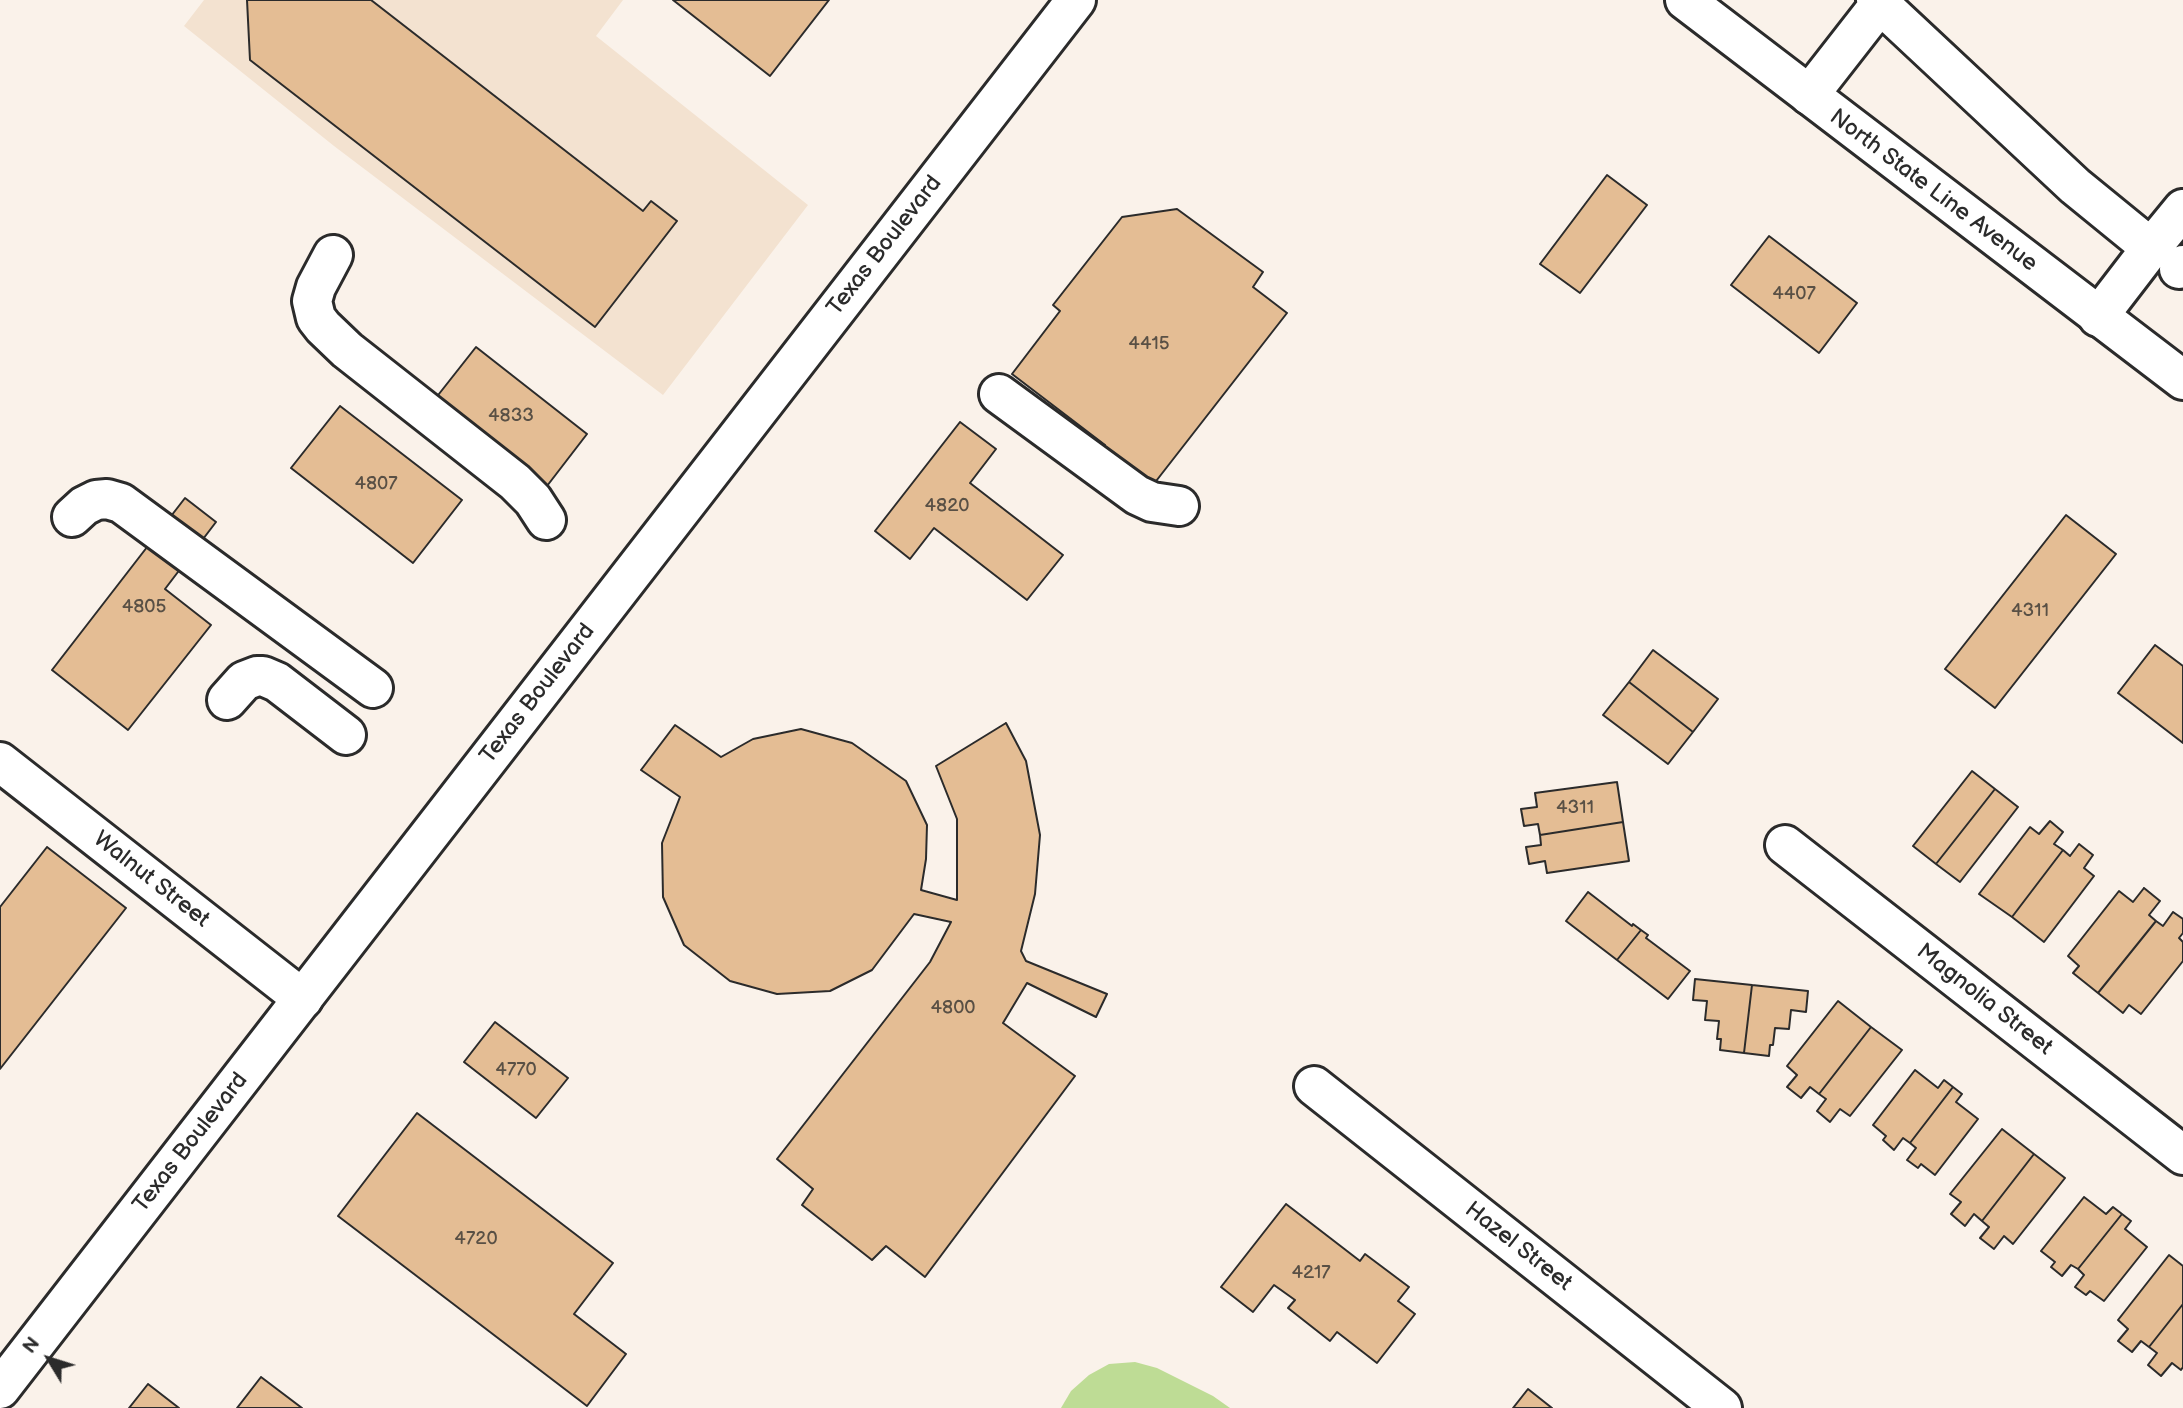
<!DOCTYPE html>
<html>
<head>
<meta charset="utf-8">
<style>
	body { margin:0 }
	#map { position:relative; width:2183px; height:1408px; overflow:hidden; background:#faf2ea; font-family:"Balsamiq Sans",sans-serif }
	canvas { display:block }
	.north { position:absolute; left:14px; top:1324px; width:70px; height:70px; -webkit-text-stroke:5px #fff; paint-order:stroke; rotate:308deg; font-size:19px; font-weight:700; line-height:28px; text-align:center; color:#2b2b2b }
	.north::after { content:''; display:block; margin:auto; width:24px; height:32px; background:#2b2b2b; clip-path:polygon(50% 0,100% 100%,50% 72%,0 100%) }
</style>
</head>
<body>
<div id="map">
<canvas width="2183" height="1408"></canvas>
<div class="north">N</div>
</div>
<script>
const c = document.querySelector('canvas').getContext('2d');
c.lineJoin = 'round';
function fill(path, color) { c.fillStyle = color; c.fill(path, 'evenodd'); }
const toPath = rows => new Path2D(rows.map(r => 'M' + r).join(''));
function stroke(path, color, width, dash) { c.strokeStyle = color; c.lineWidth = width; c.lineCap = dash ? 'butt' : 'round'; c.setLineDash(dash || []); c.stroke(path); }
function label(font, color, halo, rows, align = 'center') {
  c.font = font + ' "Balsamiq Sans",sans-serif'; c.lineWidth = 5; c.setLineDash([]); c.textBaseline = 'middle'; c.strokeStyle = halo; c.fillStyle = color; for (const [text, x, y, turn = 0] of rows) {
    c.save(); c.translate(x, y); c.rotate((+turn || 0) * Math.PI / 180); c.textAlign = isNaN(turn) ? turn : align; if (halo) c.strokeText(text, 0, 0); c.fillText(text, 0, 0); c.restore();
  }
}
fill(toPath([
	[204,0,623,0,596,36,808,205,663,395,334,146,184,26]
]), '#f3e2d0');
fill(toPath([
	[1135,1362,1157,1368,1213,1396,1230,1408,1061,1408,1071,1391,1089,1375,1109,1364]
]), '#bedc95');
const building = toPath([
	[247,0,371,0,643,211,651,201,677,221,595,327,250,60,247,0],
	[673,0,829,0,770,76,673,0],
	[1607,175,1647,205,1580,293,1540,264,1607,175],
	[1177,209,1263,272,1253,287,1287,313,1153,485,1086,470,1105,445,1012,374,1060,311,1053,305,1122,217,1177,209],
	[1769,236,1857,303,1819,353,1731,285,1769,236],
	[476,347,587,434,547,486,435,399,476,347],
	[340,406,462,500,413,563,291,468,340,406],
	[960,422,996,449,970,483,1063,555,1027,600,934,528,910,559,875,531,960,422],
	[185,498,216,522,165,589,211,625,128,730,52,670,185,498],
	[2066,515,2116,554,1995,708,1945,669,2066,515],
	[2155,645,2183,666,2183,743,2118,693,2155,645],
	[1653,650,1718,699,1693,732,1629,682,1653,650],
	[1629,682,1693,732,1668,764,1603,715,1629,682],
	[1006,723,1026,761,1040,835,1035,894,1021,951,1026,961,1107,994,1096,1017,1027,983,1003,1023,1075,1076,925,1277,886,1246,872,1260,802,1205,813,1189,777,1159,930,962,951,922,914,914,872,970,830,991,777,994,730,981,684,945,663,897,662,843,680,797,641,770,675,725,721,757,753,739,801,729,852,743,906,781,927,825,926,859,921,890,957,900,957,819,936,766,1006,723],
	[1972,771,1995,789,1936,864,1913,846,1972,771],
	[1617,782,1623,822,1540,835,1538,824,1524,826,1521,809,1537,807,1535,793,1617,782],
	[1995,789,2018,807,1960,882,1936,864,1995,789],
	[2050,821,2063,832,2054,844,2063,850,2012,917,1979,894,2030,827,2039,834,2050,821],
	[1623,822,1629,861,1547,873,1545,861,1529,864,1526,847,1541,845,1540,835,1623,822],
	[2079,844,2093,855,2084,868,2094,876,2044,942,2012,917,2063,850,2070,856,2079,844],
	[47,847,126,908,0,1069,0,907,47,847],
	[2144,888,2160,901,2149,915,2156,921,2098,993,2073,973,2079,966,2068,956,2119,891,2133,902,2144,888],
	[1588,892,1632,926,1633,924,1641,930,1617,960,1566,921,1588,892],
	[2173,912,2183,919,2183,933,2179,938,2183,942,2183,961,2141,1014,2129,1005,2123,1013,2098,993,2156,921,2163,926,2173,912],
	[1641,930,1648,935,1646,938,1690,971,1668,999,1617,960,1641,930],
	[1695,979,1752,985,1744,1053,1720,1050,1721,1039,1717,1039,1719,1021,1705,1020,1707,1001,1693,1000,1695,979],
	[1752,985,1808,991,1806,1012,1791,1010,1789,1029,1775,1028,1773,1045,1770,1045,1769,1056,1744,1053,1752,985],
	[1838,1001,1871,1027,1819,1094,1810,1087,1801,1098,1787,1087,1797,1075,1787,1066,1838,1001],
	[495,1022,568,1078,536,1118,464,1062,495,1022],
	[1871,1027,1902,1050,1850,1116,1840,1109,1830,1122,1817,1111,1826,1099,1819,1094,1871,1027],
	[1915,1070,1938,1088,1944,1080,1953,1087,1910,1143,1903,1138,1894,1150,1883,1140,1886,1136,1873,1125,1915,1070],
	[1953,1087,1962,1094,1956,1102,1978,1119,1935,1175,1921,1164,1918,1168,1907,1160,1916,1148,1910,1143,1953,1087],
	[417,1113,613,1263,574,1314,626,1354,587,1406,338,1216,417,1113],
	[2002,1129,2034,1154,1982,1221,1974,1214,1965,1226,1951,1214,1961,1202,1950,1194,2002,1129],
	[2034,1154,2065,1178,2013,1244,2004,1236,1994,1249,1980,1238,1989,1227,1982,1221,2034,1154],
	[2084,1197,2106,1214,2113,1207,2122,1214,2078,1269,2071,1265,2062,1276,2051,1267,2055,1262,2041,1251,2084,1197],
	[1286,1204,1360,1261,1365,1254,1409,1287,1398,1301,1415,1314,1377,1363,1337,1332,1330,1341,1288,1308,1295,1300,1274,1285,1253,1312,1221,1287,1286,1204],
	[2122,1214,2131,1221,2125,1229,2147,1247,2104,1301,2090,1291,2086,1295,2075,1287,2084,1275,2078,1269,2122,1214],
	[2169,1255,2183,1266,2183,1304,2149,1347,2141,1341,2132,1352,2118,1341,2128,1329,2118,1320,2169,1255],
	[2183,1304,2183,1367,2181,1370,2172,1363,2161,1376,2148,1365,2157,1353,2149,1347,2183,1304],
	[261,1377,302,1408,237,1408,261,1377],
	[148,1384,179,1408,129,1408,148,1384],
	[1528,1389,1552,1408,1513,1408,1528,1389]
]);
fill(building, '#e4bd94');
stroke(building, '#2b2b2b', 2);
const minor = toPath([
	[1876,0,2075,186,2151,248,2183,209],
	[1809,95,1880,4],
	[333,255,316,287,312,301,316,318,323,327,347,350,515,482,533,500,546,520],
	[2179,269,2183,265],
	[2098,317,2151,248],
	[999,394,1137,495,1152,502,1179,506],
	[72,517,84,506,96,500,107,499,121,503,373,688],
	[227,700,244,681,257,676,263,676,277,682,346,735],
	[0,762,303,999],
	[1785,845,2183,1155],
	[1314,1086,1722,1408]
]);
const major = toPath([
	[1685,0,2183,380],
	[0,1389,1076,0]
]);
stroke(minor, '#2b2b2b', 44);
stroke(major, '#2b2b2b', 44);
stroke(minor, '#fff', 38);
stroke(major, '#fff', 38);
label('19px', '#595045', null, [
	["4407",1794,294],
	["4415",1149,344],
	["4833",511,416],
	["4807",376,484],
	["4820",947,506],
	["4805",144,607],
	["4311",2030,611],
	["4311",1575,808],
	["4800",953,1008],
	["4770",516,1070],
	["4720",476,1239],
	["4217",1311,1273]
]);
label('23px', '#2b2b2b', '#fff', [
	["North State Line Avenue",1933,191,37],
	["Texas Boulevard",885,246,-52],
	["Texas Boulevard",538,694,-52],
	["Walnut Street",151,880,38],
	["Magnolia Street",1984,1000,38],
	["Texas Boulevard",191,1143,-52],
	["Hazel Street",1518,1247,38]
]);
</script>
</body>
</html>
